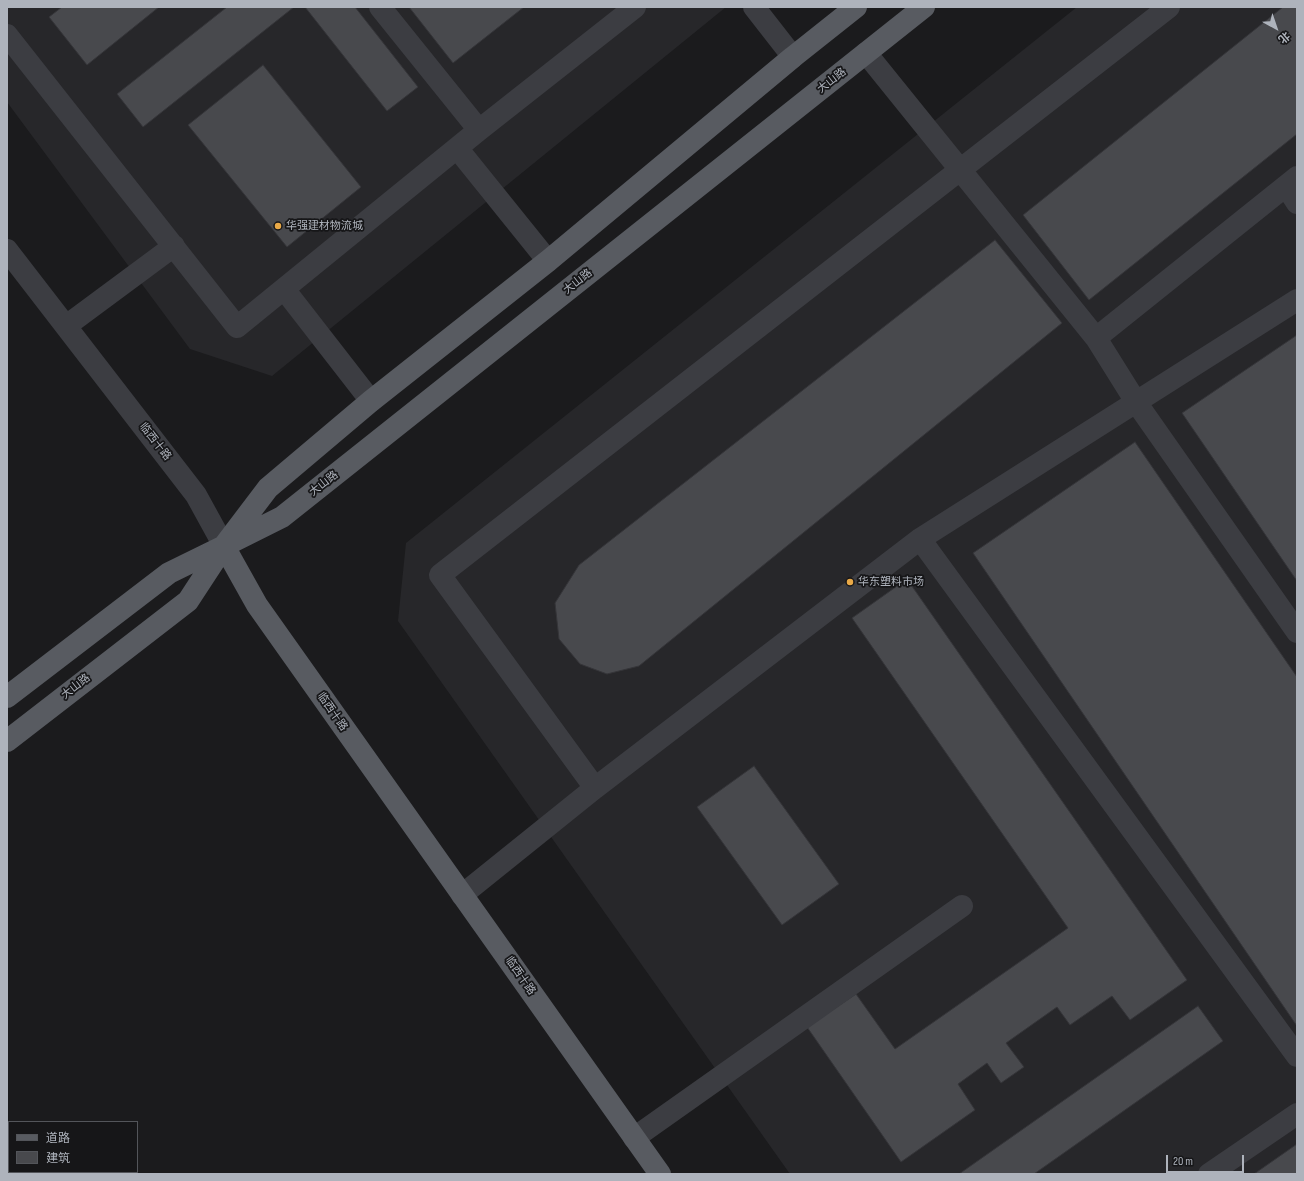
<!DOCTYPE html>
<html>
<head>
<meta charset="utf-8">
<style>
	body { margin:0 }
	#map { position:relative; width:1304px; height:1181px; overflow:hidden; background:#1b1b1d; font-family:"Sofia Sans Condensed","Noto Sans SC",sans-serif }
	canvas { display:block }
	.frame { position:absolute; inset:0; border:8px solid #aeb3bc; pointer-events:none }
	.legend { position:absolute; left:8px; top:1121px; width:130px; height:52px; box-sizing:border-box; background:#161618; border:1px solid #53555a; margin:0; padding:5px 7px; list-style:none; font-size:12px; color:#aeb3bc }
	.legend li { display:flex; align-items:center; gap:8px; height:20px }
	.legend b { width:20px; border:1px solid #53555a }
	.north { position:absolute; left:1256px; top:8px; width:40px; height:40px; -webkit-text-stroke:3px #161618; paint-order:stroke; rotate:140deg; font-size:11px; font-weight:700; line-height:16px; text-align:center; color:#aeb3bc }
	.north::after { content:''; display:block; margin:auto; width:14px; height:18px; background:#aeb3bc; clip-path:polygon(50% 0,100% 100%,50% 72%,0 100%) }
	.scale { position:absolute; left:1166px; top:1155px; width:78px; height:18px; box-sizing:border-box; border:2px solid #aeb3bc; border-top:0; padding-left:5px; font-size:12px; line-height:14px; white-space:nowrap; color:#aeb3bc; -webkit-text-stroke:3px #161618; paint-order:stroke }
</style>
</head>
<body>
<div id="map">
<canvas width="1304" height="1181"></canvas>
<div class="frame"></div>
<ul class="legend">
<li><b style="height:5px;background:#585b61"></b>道路</li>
<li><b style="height:11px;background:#48494d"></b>建筑</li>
</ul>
<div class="north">北</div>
<div class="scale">20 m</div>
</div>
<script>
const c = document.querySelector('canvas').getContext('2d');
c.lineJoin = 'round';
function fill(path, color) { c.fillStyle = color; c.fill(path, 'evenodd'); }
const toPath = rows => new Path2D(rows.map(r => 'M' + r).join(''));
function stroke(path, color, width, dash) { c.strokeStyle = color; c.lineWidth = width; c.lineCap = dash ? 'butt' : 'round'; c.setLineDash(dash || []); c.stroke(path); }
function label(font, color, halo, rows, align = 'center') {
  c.font = font + ' "Sofia Sans Condensed","Noto Sans SC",sans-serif'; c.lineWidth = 3.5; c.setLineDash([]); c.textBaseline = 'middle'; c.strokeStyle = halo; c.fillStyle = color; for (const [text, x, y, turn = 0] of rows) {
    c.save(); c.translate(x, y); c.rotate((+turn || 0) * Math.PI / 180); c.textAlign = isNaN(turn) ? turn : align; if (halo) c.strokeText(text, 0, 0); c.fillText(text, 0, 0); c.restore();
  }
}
fill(toPath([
	[7,7,726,7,272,376,190,349,7,102],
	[1077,7,1297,7,1297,1174,790,1174,398,621,406,543]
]), '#27272a');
const building = toPath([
	[62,7,159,7,87,65,49,17,62,7],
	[227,7,294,7,143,127,117,94,227,7],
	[305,7,355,7,418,87,387,111,305,7],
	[409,7,524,7,453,63,409,7],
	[1283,7,1297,7,1297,134,1089,300,1023,215,1283,7],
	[263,65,361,187,287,247,188,125,263,65],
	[995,240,1062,323,639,666,607,674,580,664,559,639,555,603,579,565,995,240],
	[1297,335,1297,581,1182,413,1297,335],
	[1135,442,1297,677,1297,1026,973,553,1135,442],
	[907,579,1187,980,1130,1020,1112,996,1070,1025,1057,1007,1006,1043,1024,1067,1001,1083,987,1063,958,1084,975,1110,901,1162,807,1027,856,994,895,1049,1068,928,852,618,907,579],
	[754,766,839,884,782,925,697,807,754,766],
	[1198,1006,1223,1041,1034,1174,959,1174,1198,1006],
	[1297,1144,1297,1174,1254,1174,1297,1144]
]);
fill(building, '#48494d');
stroke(building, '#353539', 1);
stroke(toPath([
	[380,7,479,130],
	[754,7,793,57],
	[7,35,237,327,479,130,635,7],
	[866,53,1096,338,1136,402,1297,632],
	[457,148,548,261],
	[1286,186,1297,203],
	[7,250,196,495,224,546],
	[284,289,371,401],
	[66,326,174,246],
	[1096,338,1297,177],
	[920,539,1297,1056],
	[595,788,440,575,1169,7],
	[462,895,595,788,920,539,1297,300],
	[634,1138,962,906],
	[1209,1174,1297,1114]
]), '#3c3d42', 22);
stroke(toPath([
	[224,546,257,605,660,1174],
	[7,697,169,573,224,546,268,488,371,401,548,261,793,57,856,7],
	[7,741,188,601,224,546,282,517,924,7]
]), '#585b61', 22);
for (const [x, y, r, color] of [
	[278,226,4,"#e9a947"],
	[850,582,4,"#e9a947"]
]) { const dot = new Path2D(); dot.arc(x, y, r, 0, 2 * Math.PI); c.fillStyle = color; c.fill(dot); stroke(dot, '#161618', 1.5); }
label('11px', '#aeb3bc', '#161618', [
	["大山路",832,81,-38],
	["大山路",578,282,-38],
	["临西十路",155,442,52],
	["大山路",324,484,-38],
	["大山路",76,687,-38],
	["临西十路",332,712,55],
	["临西十路",520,976,55]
]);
label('11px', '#aeb3bc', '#161618', [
	["华强建材物流城",286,226],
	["华东塑料市场",858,582]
], 'left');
</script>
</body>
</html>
